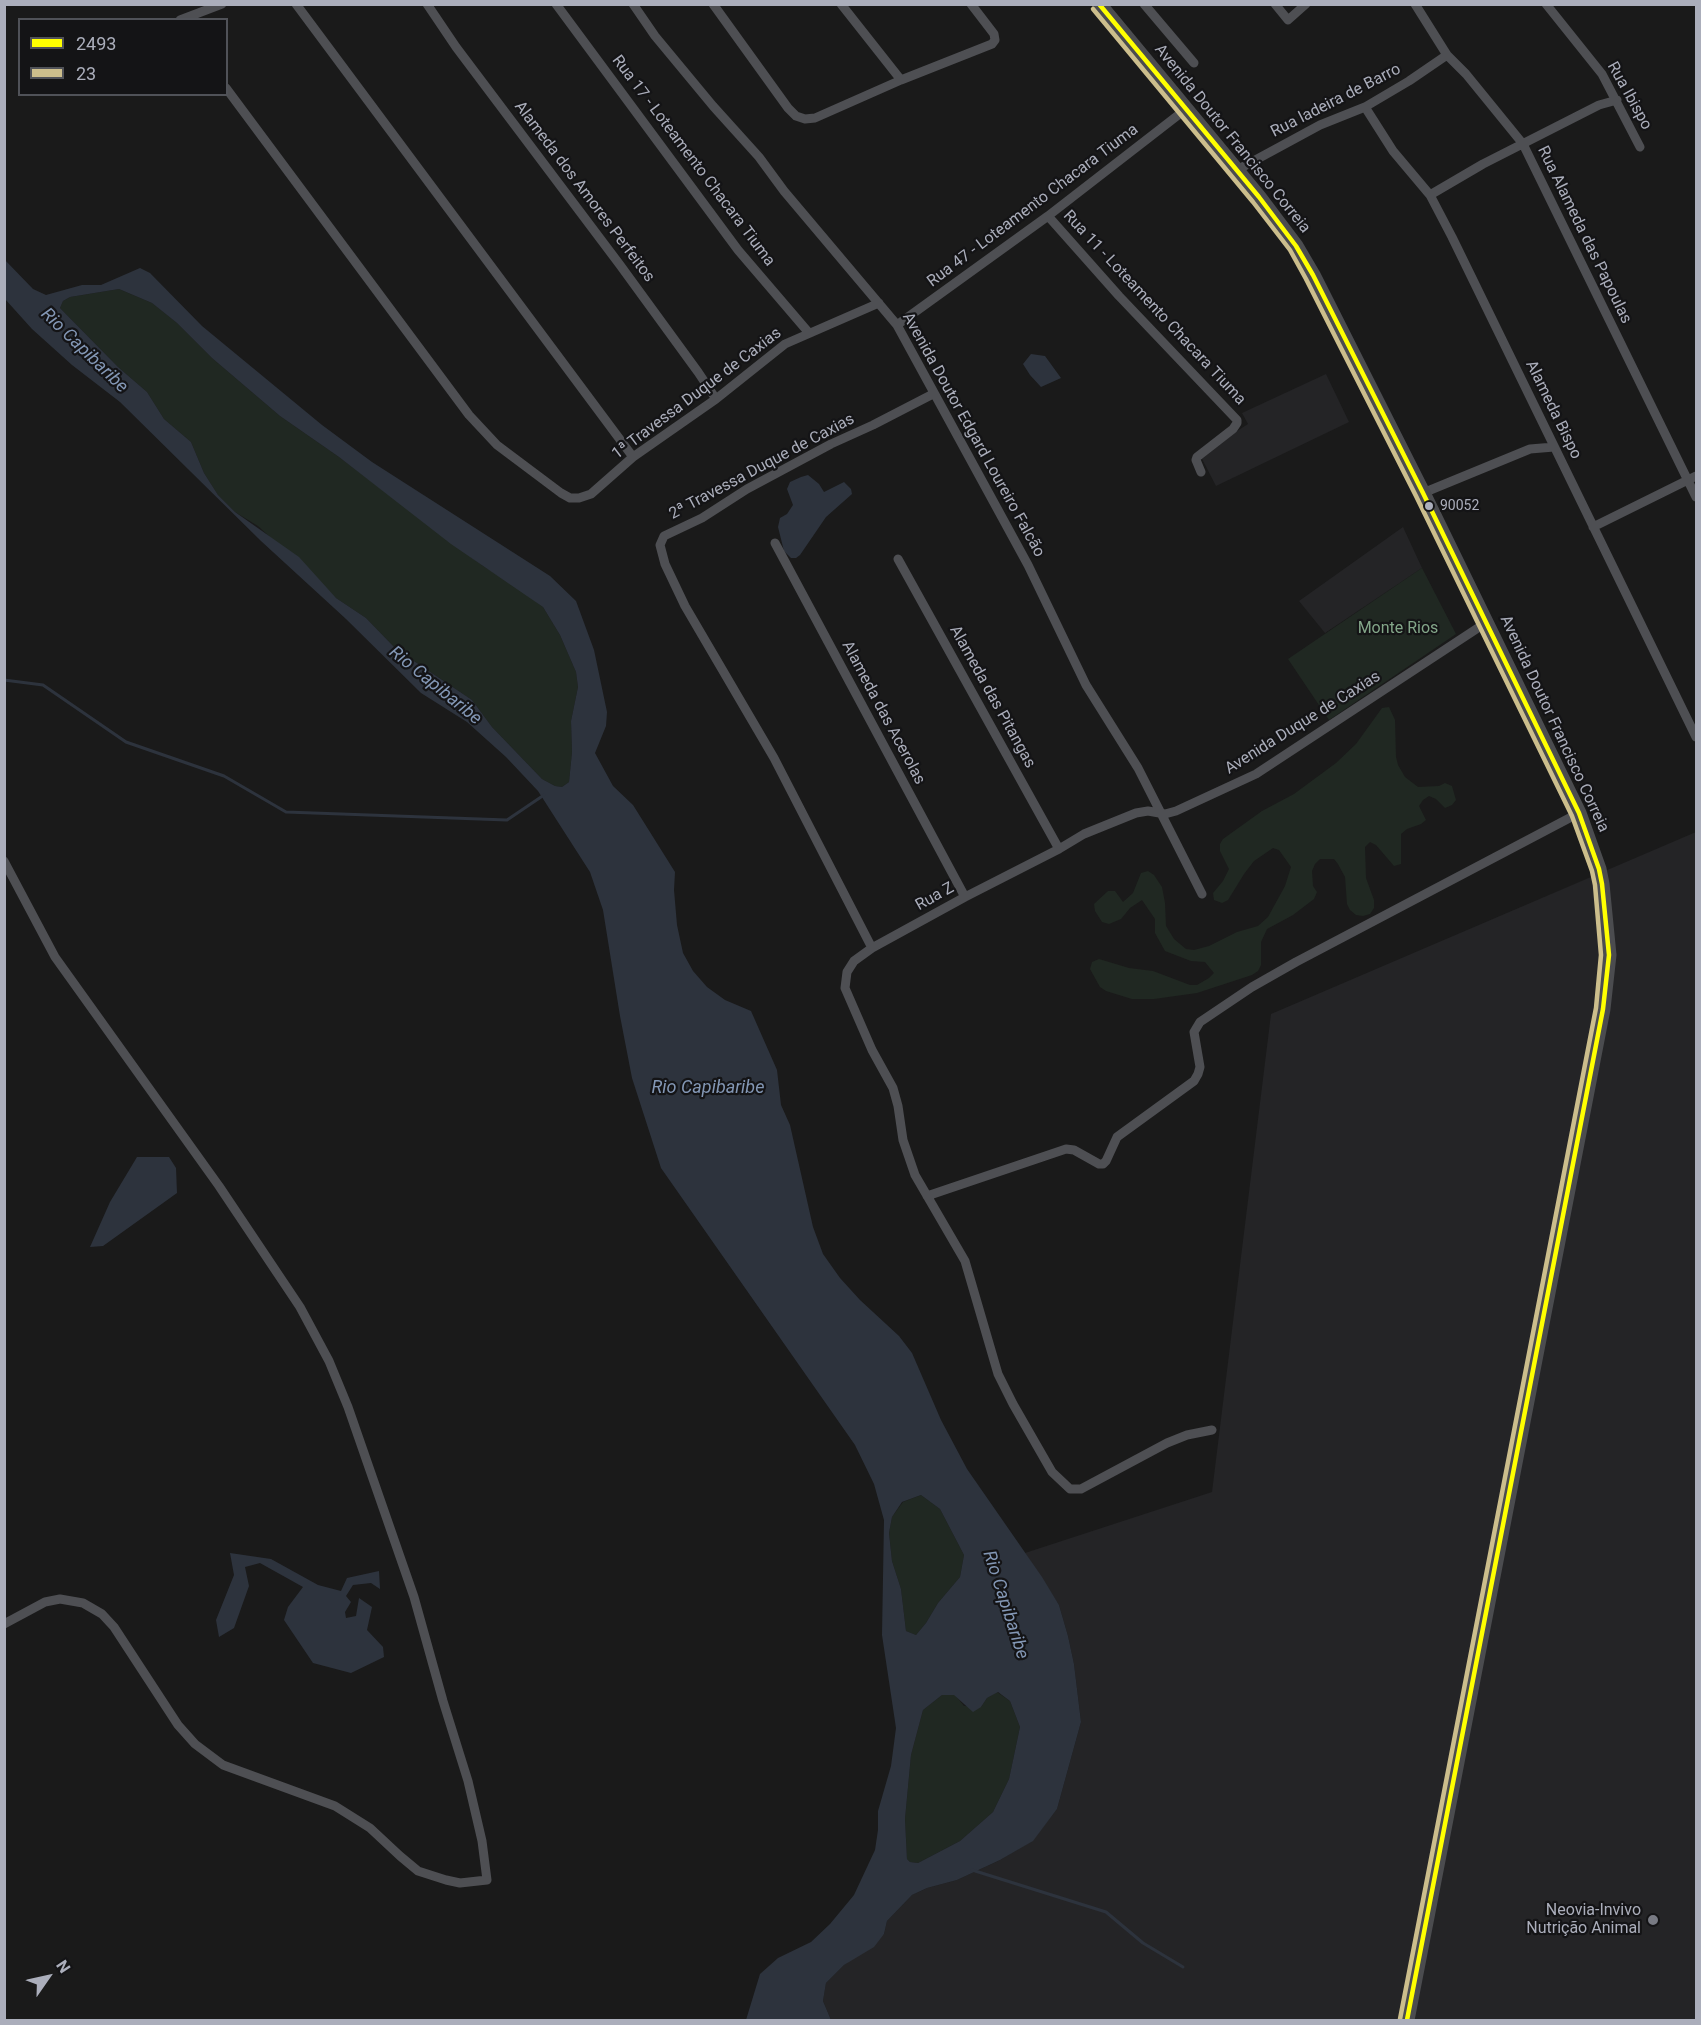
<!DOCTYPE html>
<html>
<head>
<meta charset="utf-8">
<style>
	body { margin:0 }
	#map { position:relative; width:1701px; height:2025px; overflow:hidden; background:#1a1a1a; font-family:Roboto,sans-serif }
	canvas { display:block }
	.frame { position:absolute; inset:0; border:6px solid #abaebb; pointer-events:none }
	.legend { position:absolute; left:18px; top:18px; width:210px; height:78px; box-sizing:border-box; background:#141416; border:2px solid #505258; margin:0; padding:8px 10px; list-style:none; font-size:18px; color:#abaebb }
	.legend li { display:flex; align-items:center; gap:12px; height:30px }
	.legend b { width:30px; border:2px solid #505258 }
	.north { position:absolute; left:18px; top:1947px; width:60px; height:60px; -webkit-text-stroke:4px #141416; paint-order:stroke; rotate:56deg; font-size:16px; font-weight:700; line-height:24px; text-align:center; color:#abaebb }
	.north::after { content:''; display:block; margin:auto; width:21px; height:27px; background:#abaebb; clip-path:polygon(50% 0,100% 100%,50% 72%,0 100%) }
</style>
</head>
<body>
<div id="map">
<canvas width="1701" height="2025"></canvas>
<div class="frame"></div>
<ul class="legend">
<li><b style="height:8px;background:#ff0"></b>2493</li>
<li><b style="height:8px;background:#ccbe8c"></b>23</li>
</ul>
<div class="north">N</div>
</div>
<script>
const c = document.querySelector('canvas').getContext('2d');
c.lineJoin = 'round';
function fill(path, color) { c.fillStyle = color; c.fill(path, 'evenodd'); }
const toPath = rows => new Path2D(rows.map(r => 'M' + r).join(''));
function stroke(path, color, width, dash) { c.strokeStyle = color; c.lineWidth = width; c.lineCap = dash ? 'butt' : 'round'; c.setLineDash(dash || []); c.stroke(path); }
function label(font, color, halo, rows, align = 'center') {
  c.font = font + ' Roboto,sans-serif'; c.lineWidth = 4.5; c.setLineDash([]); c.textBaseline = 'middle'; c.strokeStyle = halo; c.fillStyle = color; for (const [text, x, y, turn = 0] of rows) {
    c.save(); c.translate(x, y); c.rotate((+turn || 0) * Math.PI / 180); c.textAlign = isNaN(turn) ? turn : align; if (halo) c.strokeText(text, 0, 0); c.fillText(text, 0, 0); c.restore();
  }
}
fill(toPath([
	[1326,374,1349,422,1216,486,1200,455,1248,424,1242,413],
	[1403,527,1422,568,1325,633,1299,601],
	[1696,832,1696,2020,831,2020,823,2001,826,1983,844,1965,884,1934,887,1921,912,1895,927,1888,957,1880,1000,1860,1032,1841,1057,1809,1081,1722,1074,1664,1068,1636,1059,1605,1025,1553,1212,1492,1271,1014]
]), '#242426');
fill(toPath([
	[119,289,152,303,177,323,212,358,280,416,339,457,483,566,514,585,543,607,560,635,576,672,578,687,571,721,572,752,569,782,562,787,555,786,542,779,492,727,472,700,396,649,366,618,336,598,258,526,235,512,218,495,204,473,191,442,164,419,147,392,118,367,60,308,63,301,70,297],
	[1422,568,1456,634,1329,720,1288,659],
	[1389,707,1395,720,1396,757,1398,765,1405,777,1418,787,1439,786,1445,783,1452,786,1456,800,1452,805,1445,808,1436,799,1429,796,1423,800,1419,806,1426,820,1421,824,1407,829,1401,834,1401,864,1394,866,1376,845,1370,842,1365,847,1366,878,1374,900,1374,908,1370,914,1363,916,1356,915,1350,910,1347,904,1345,877,1338,864,1334,859,1320,859,1315,864,1312,871,1313,886,1317,892,1314,899,1293,915,1267,929,1261,942,1261,965,1258,971,1252,975,1197,993,1154,999,1132,999,1106,991,1100,987,1090,969,1092,962,1099,959,1129,968,1153,971,1190,985,1197,985,1209,978,1214,973,1205,962,1191,961,1165,951,1155,933,1155,919,1142,900,1130,908,1121,919,1109,924,1102,922,1095,911,1094,904,1108,891,1115,891,1123,902,1133,893,1141,873,1148,871,1154,875,1162,887,1165,903,1166,926,1174,939,1186,949,1194,950,1209,946,1237,932,1258,926,1268,917,1285,886,1291,867,1279,850,1273,848,1254,861,1244,874,1228,900,1222,903,1214,900,1213,893,1223,881,1229,869,1220,851,1220,844,1223,839,1262,811,1294,794,1336,763,1356,744,1382,708],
	[921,1495,940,1509,964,1555,960,1577,938,1603,926,1623,916,1635,906,1631,901,1589,892,1561,889,1533,892,1517,903,1502],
	[997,1692,1010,1701,1020,1727,1009,1779,993,1812,960,1841,918,1863,910,1862,907,1859,905,1819,911,1755,923,1710,942,1695,955,1695,964,1706,981,1707,987,1698]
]), '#202822');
fill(toPath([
	[4,259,33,289,46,295,82,285,101,285,140,268,150,273,202,326,322,425,372,462,550,576,576,601,594,650,607,712,606,726,595,753,613,786,633,805,675,872,674,890,677,925,683,953,693,971,707,987,725,1000,751,1011,777,1070,781,1105,790,1125,813,1227,823,1254,840,1278,860,1300,899,1336,912,1353,941,1420,967,1469,1042,1577,1059,1605,1068,1636,1074,1664,1081,1722,1057,1809,1033,1841,1000,1860,957,1880,927,1888,912,1895,887,1921,884,1934,874,1947,844,1965,826,1983,823,2001,831,2020,746,2020,760,1974,778,1958,811,1942,830,1924,854,1895,875,1850,878,1830,878,1811,891,1766,896,1728,882,1635,884,1520,874,1484,855,1445,661,1168,632,1078,620,1016,603,910,590,872,538,791,506,757,467,722,421,693,346,619,261,541,120,402,72,365,32,329,5,299],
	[119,289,152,303,177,323,212,358,280,416,339,457,451,544,543,607,560,635,576,672,578,687,571,721,572,752,569,782,562,787,555,786,542,779,492,727,472,700,396,649,366,618,336,598,299,557,235,512,218,495,204,473,191,442,164,419,147,392,118,367,60,308,63,301,70,297],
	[921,1495,940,1509,964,1555,960,1577,938,1603,926,1623,916,1635,906,1631,901,1589,892,1561,889,1533,892,1517,902,1502],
	[998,1692,1010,1701,1020,1727,1009,1779,993,1812,960,1841,918,1863,910,1862,907,1859,905,1819,911,1755,923,1710,942,1695,954,1695,973,1712,981,1707,987,1698],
	[1031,354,1045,356,1061,378,1041,387,1030,375,1023,364],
	[808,475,819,484,824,492,844,482,851,489,852,494,826,517,800,555,796,558,791,558,784,551,778,527,780,518,787,514,793,505,787,489,790,482,801,477],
	[137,1157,169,1157,176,1168,177,1193,103,1246,90,1247,110,1202],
	[230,1553,271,1559,318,1585,341,1591,347,1578,379,1571,380,1589,371,1583,353,1585,346,1596,351,1602,345,1612,346,1618,356,1616,359,1598,372,1607,367,1630,383,1647,384,1657,351,1673,313,1663,284,1620,288,1607,303,1587,260,1563,245,1567,249,1586,234,1628,219,1637,216,1620,234,1575]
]), '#2d333d');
stroke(toPath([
	[4,680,43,685,126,742,224,776,286,812,507,820,544,795],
	[972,1870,1106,1912,1143,1943,1183,1967]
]), '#2d333d', 3);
stroke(toPath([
	[296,4,633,457],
	[427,4,456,47,620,265,698,372,716,399],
	[556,4,738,250,809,333],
	[633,4,655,36,713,106,759,157,784,191,897,325,1028,565,1086,685,1138,768,1202,894],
	[713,4,788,108,796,116,805,119,815,118,901,80,992,44,995,40,994,34,971,4],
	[841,4,901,80],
	[1144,4,1194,63],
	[1275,4,1288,20,1306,4],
	[1415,4,1447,55,1466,74,1523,144,1696,497],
	[1546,4,1602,74,1640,147],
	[180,20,222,4],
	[226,88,469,415,497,445,561,493,570,498,579,498,591,494,633,457,716,399,785,344,879,303],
	[1365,107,1393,151,1430,195,1452,237,1696,737],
	[1237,170,1320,125,1365,107,1409,81,1447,55],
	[1430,195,1483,164,1599,105,1617,100],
	[1048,216,1119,296,1237,420,1237,423,1233,429,1197,457,1196,460,1201,472],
	[897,325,1048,216,1186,109],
	[1423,493,1530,449,1554,447],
	[1593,527,1696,476],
	[775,543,965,897],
	[898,559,1059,849],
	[4,861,55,957,219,1186,300,1307,329,1361,348,1407,414,1597,443,1701,468,1781,482,1841,487,1880,460,1883,446,1880,418,1871,400,1856,370,1828,335,1806,223,1765,195,1744,178,1725,114,1627,102,1614,83,1603,60,1599,45,1602,4,1624],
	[872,948,774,758,685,606,665,564,660,545,664,536,702,518,747,489,831,444,873,425,933,394],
	[927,1196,1066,1149,1074,1150,1099,1164,1103,1164,1106,1161,1117,1137,1194,1081,1198,1074,1200,1067,1194,1032,1200,1022,1252,987,1296,962,1579,813],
	[1212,1430,1187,1435,1167,1443,1081,1489,1070,1489,1052,1472,1013,1404,998,1374,965,1261,915,1175,903,1140,898,1106,893,1088,872,1050,845,988,847,972,854,961,872,948,965,897,1059,849,1084,834,1136,813,1148,811,1165,814,1176,811,1256,774,1487,622]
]), '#4e4f53', 9);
stroke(toPath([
	[1099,4,1259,197,1296,246,1313,275,1423,493,1579,813,1599,869,1602,884,1609,955,1603,1009,1407,2020]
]), '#4b4c4f', 15);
stroke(toPath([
	[1099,4,1259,197,1296,246,1313,275,1423,493,1579,813,1599,869,1602,884,1609,955,1603,1009,1407,2020]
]), '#ff0', 4.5);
stroke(toPath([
	[1093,9,1253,202,1290,250,1306,279,1416,496,1572,816,1592,871,1595,885,1601,955,1596,1008,1400,2019]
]), '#ccbe8c', 4.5);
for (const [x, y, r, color] of [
	[1429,506,5,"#abaebb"],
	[1653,1920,6,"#787a83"]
]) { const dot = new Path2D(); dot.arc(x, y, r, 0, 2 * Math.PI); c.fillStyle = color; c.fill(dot); stroke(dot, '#141416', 2); }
label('14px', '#abaebb', '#141416', [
	["90052",1440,506]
], 'left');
label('16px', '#abaebb', '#141416', [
	["Rua Ibispo",1629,96,61],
	["Rua ladeira de Barro",1336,101,-27],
	["Avenida Doutor Francisco Correia",1232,139,51],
	["Rua 17 - Loteamento Chacara Tiuma",693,161,53],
	["Alameda dos Amores Perfeitos",584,192,53],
	["Rua 47 - Loteamento Chacara Tiuma",1033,206,-37],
	["Rua Alameda das Papoulas",1584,235,64],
	["Rua 11 - Loteamento Chacara Tiuma",1154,308,47],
	["1ª Travessa Duque de Caxias",697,394,-37],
	["Alameda Bispo",1553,410,64],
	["Avenida Doutor Edgard Loureiro Falcão",973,435,61],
	["2ª Travessa Duque de Caxias",762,467,-28],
	["Alameda das Pitangas",992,697,61],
	["Alameda das Acerolas",883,713,62],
	["Avenida Duque de Caxias",1303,723,-32],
	["Avenida Doutor Francisco Correia",1554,724,65],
	["Rua Z",935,897,-29]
]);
label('16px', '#83a689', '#141416', [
	["Monte Rios",1398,629]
]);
label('16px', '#abaebb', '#141416', [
	["Neovia-Invivo",1641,1911],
	["Nutrição Animal",1641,1929]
], 'right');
label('italic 18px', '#8397b5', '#141416', [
	["Rio Capibaribe",84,351,44],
	["Rio Capibaribe",435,686,39],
	["Rio Capibaribe",708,1088],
	["Rio Capibaribe",1005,1605,72]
]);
</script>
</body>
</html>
